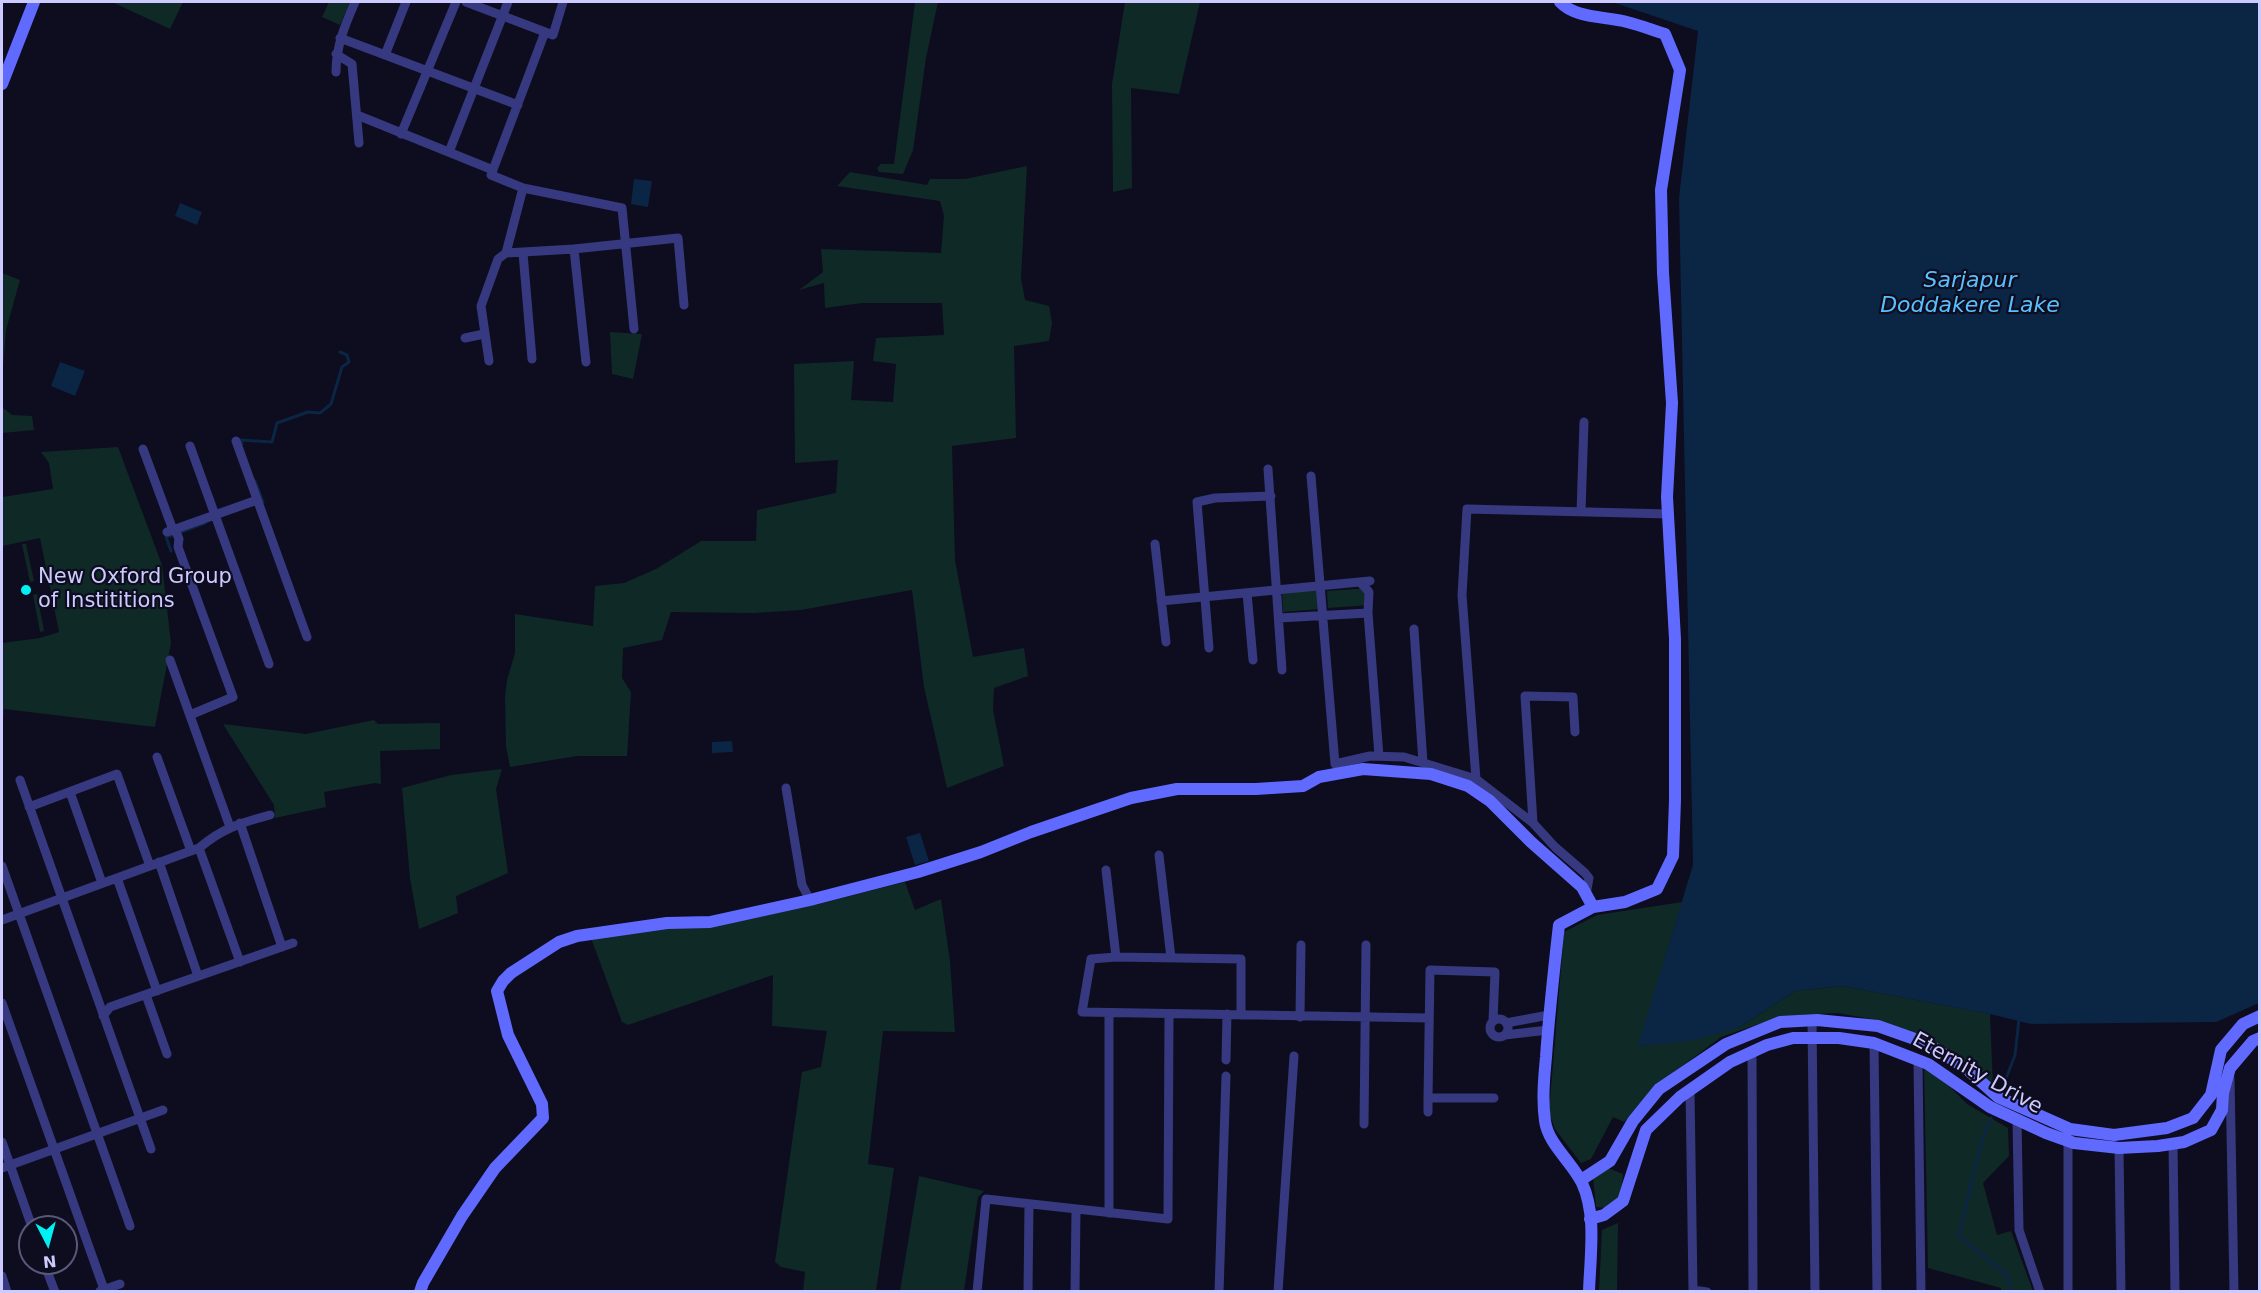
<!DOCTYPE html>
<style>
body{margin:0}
#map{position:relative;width:2261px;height:1293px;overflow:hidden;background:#0e0c1f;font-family:"DejaVu Sans",sans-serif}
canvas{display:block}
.frame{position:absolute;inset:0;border:3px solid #cccaff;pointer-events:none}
.north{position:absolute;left:18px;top:1215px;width:60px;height:60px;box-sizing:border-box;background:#0e0c1f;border:2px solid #5a5879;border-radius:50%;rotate:174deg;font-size:16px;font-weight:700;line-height:24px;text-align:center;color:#cccaff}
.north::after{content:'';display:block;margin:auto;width:21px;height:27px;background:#00f1f5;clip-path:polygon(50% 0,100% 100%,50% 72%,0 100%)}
</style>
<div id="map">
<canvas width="2261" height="1293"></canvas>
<div class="frame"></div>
<div class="north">N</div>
</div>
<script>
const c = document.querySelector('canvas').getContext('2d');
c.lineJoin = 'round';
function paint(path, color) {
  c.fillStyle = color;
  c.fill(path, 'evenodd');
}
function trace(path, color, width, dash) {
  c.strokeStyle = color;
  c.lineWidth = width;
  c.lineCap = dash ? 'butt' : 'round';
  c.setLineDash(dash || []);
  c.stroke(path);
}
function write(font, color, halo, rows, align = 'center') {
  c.font = font + ' "DejaVu Sans",sans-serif';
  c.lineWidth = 4.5;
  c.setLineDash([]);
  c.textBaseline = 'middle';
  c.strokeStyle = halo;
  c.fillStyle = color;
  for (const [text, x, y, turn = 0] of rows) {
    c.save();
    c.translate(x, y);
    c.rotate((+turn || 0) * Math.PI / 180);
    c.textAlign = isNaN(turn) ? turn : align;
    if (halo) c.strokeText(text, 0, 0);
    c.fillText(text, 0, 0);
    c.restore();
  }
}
paint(new Path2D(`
 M112 2H183L170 29Z
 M329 2H350L340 25 322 17Z
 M915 2H938L926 58 913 150 903 174 879 172 877 168 881 164H894Z
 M1125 2H1200L1179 94 1131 88 1132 188 1113 192 1112 84Z
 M1027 166 1021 278 1025 300 1049 306 1052 323 1049 341 1014 346 1016 438 952 446 955 560 973 657 1024 648 1028 676 994 688 993 710 1004 766 947 788 924 687 912 590 801 610 754 613 671 612 662 640 623 648 622 678 631 692 627 756H577L510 767 506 746 505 697 507 680 515 653V614L593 626 595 586 624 583 656 569 701 541H756L757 510 836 493 838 460 795 463 794 364 854 361 851 400 893 402 896 364 873 361 876 338 944 335 942 303H862L825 308 824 283 799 290 823 272 821 249 941 253 944 216 940 201 837 186 850 172 927 185 930 179H965Z
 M2 273 20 280 6 330 2 381Z
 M610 332 642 334 633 379 612 374Z
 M2 407 12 415 32 416 34 430 2 433Z
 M118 447 162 565 171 643 155 727 4 709 2 735V643L40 638 59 632 40 538 2 546V497L53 489 49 463 41 452Z
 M22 544H26L34 581 30 582Z
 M1369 588 1370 605 1328 608 1327 591Z
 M1318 590 1319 609 1283 612 1282 593Z
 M37 594 44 631 40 632 33 595Z
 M374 720 378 724 440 723V749L380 751 381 784 375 783 324 792 326 807 275 818 274 805 223 724 306 734Z
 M502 769 496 789 508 873 456 896 458 913 419 929 410 878 402 788 451 775Z
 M905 882 915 910 941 899 950 961 955 1032 883 1031 868 1164 894 1168 876 1291H803L805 1272 781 1267 775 1262 802 1072 821 1067 827 1031 772 1026 773 975 628 1025 622 1022 591 938 819 904Z
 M1682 902 1639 1046 1740 1027 1795 991 1843 986 1990 1014 1993 1087 1877 1020 1837 1013 1799 1015 1759 1024 1721 1037 1661 1082 1624 1122 1613 1117 1591 1159 1581 1163 1555 1129 1549 1112 1564 932 1597 915Z
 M1924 1068 1948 1085 1967 1104 2008 1128 2009 1156 1983 1183 1997 1235 2011 1231 2033 1291H2001V1288L1928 1268Z
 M1608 1168 1623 1174 1621 1197 1606 1208 1596 1207 1593 1176Z
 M919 1176 984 1191 978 1197 964 1291H900Z
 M1618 1223 1617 1291H1599L1602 1230Z`), '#0f2926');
paint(new Path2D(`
 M1612 2H2259V1003L2216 1022 2031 1024 1994 1015 1843 986 1795 991 1740 1027 1690 1041 1638 1046 1693 865 1679 198 1698 31Z
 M634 179 652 181 648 207 631 204Z
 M180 203 202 212 197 225 175 216Z
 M60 362 85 371 75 396 51 386Z
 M732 741 733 752 712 753V742Z
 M920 833 929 861 915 865 906 837Z`), '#0b2544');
trace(new Path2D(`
 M242 444 240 440 272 442 277 423 308 412 320 413 331 404 342 367 349 362 347 355 340 352
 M255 481 263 502
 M181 532 205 523
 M171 551 166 537 175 534
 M2002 1089 2015 1055 2019 1019
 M1991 1118 1981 1143 1959 1236 2007 1275 2012 1292`), '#0b2544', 3);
trace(new Path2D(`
 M466 2 553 35 563 2
 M545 32 491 175 523 188 622 208 634 329
 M340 38 518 105
 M336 54 352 64 359 143
 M385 55 406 2
 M336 72C336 46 345 25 355 2
 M357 115 493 170
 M401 134 456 2
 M449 152 508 2
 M574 249 586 362
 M506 253 574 249 678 238 684 305
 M523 253 532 359
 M465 338 484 334
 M489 361 481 306 498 259 506 253 523 188
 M236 441 307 637
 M190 446 269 664
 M143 449 173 530
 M1268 469 1282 670
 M1311 476 1335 764 1370 756 1404 757 1476 779
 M1581 512 1584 422
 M175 529 179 539 178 547 233 697 190 715
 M167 532 257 500
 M1155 544 1166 642
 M1360 582 1369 592 1368 613 1379 756
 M1247 593 1253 660
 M1161 601 1370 581
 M1279 618 1368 613
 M1414 629 1423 763
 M1209 648 1197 502 1215 498 1271 496
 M170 660 230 827
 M157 757 191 851
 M20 780 151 1149
 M786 788 802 885 810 900
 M70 792 102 883
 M29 807 117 774 150 866
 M240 823 282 947
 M1533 823 1525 696 1573 697 1575 732
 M199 848 240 962
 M1159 855 1171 958
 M159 862 198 976
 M2 866 130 1226
 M1106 870 1116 957
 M117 878 157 991
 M1586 895 1589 878 1585 873 1555 847 1533 823 1476 779 1462 595 1467 509 1669 514
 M2 920 199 848C223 828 240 823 270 815
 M146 995 167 1054
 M2 1003 105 1292
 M1109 1013V1213
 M1241 1015V959L1116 957 1091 959 1082 1012 1429 1018
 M103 1016 110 1007 293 943
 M1300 1017 1301 945
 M1490 1028a9 9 0 1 1 18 0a9 9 0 1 1-18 0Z
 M1812 1020 1815 1292
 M1493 1021 1495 972 1430 970 1428 1098H1494
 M1506 1023 1549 1015
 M1505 1035 1548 1030
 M1874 1043 1877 1292
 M1752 1052 1753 1292
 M1226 1060 1227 1014
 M1918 1061 1921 1292
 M2230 1078 2234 1292
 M1690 1090 1693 1290 1707 1292
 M1428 1098V1112
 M2017 1120 2019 1230 2040 1292
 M1364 1124 1366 945
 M2068 1141V1292
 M2 1142 32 1227
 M2173 1144 2175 1292
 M2119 1148 2121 1292
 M2 1168 163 1110
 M44 1263 55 1292
 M2 1276 7 1292
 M100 1291 120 1284
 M977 1292 986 1199 1168 1219 1169 1014
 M1028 1292 1029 1204
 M1075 1292 1076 1210
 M1219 1292 1226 1076
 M1278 1292 1294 1056`), '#36397f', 9);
trace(new Path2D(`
 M1560 2C1576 19 1605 16 1627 22 1640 25 1652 30 1665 34L1680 70 1661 190 1663 273 1672 403 1667 497 1675 639V800L1673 856 1657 889 1625 902 1593 907 1559 925C1554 969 1549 1013 1546 1057 1544 1078 1542 1100 1545 1121 1548 1144 1572 1162 1582 1183 1597 1215 1590 1257 1589 1292
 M2 84 34 2
 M1581 1180 1610 1161 1633 1121 1659 1089 1726 1044 1780 1022 1817 1020 1878 1026 1926 1043 1967 1069 1998 1097 2070 1129 2114 1135 2167 1128 2193 1118 2211 1095 2221 1050 2243 1024 2260 1016
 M1590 1219 1604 1215 1623 1201 1646 1130 1680 1097 1730 1062 1767 1045 1793 1038H1839L1874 1043 1928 1064 1990 1107 2046 1133 2074 1143 2119 1148 2158 1146 2184 1142 2211 1130 2222 1110 2223 1093 2230 1068 2253 1041 2260 1038
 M420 1292 423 1283 462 1216 495 1168 543 1118 542 1104 508 1035 497 991 503 981 511 973 559 942 577 936 667 923 710 922 810 900 918 872 981 852 1031 832 1131 798 1177 789H1256L1303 786 1319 777 1363 769 1431 774 1468 786 1490 801 1531 842 1582 887 1593 907`), '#616aff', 12);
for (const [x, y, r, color] of [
 [26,590,6,"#00f1f5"]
]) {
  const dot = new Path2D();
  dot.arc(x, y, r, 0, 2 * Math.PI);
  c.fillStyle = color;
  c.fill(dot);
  trace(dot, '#0e0c1f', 2);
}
write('21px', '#cccaff', '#0e0c1f', [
 ["New Oxford Group",38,578],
 ["of Instititions",38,602]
], 'left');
write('21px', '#cccaff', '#0e0c1f', [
 ["Eternity Drive",1977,1074,29]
]);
write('italic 22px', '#58c0ff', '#0e0c1f', [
 ["Sarjapur",1970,281],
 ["Doddakere Lake",1970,306]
]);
</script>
